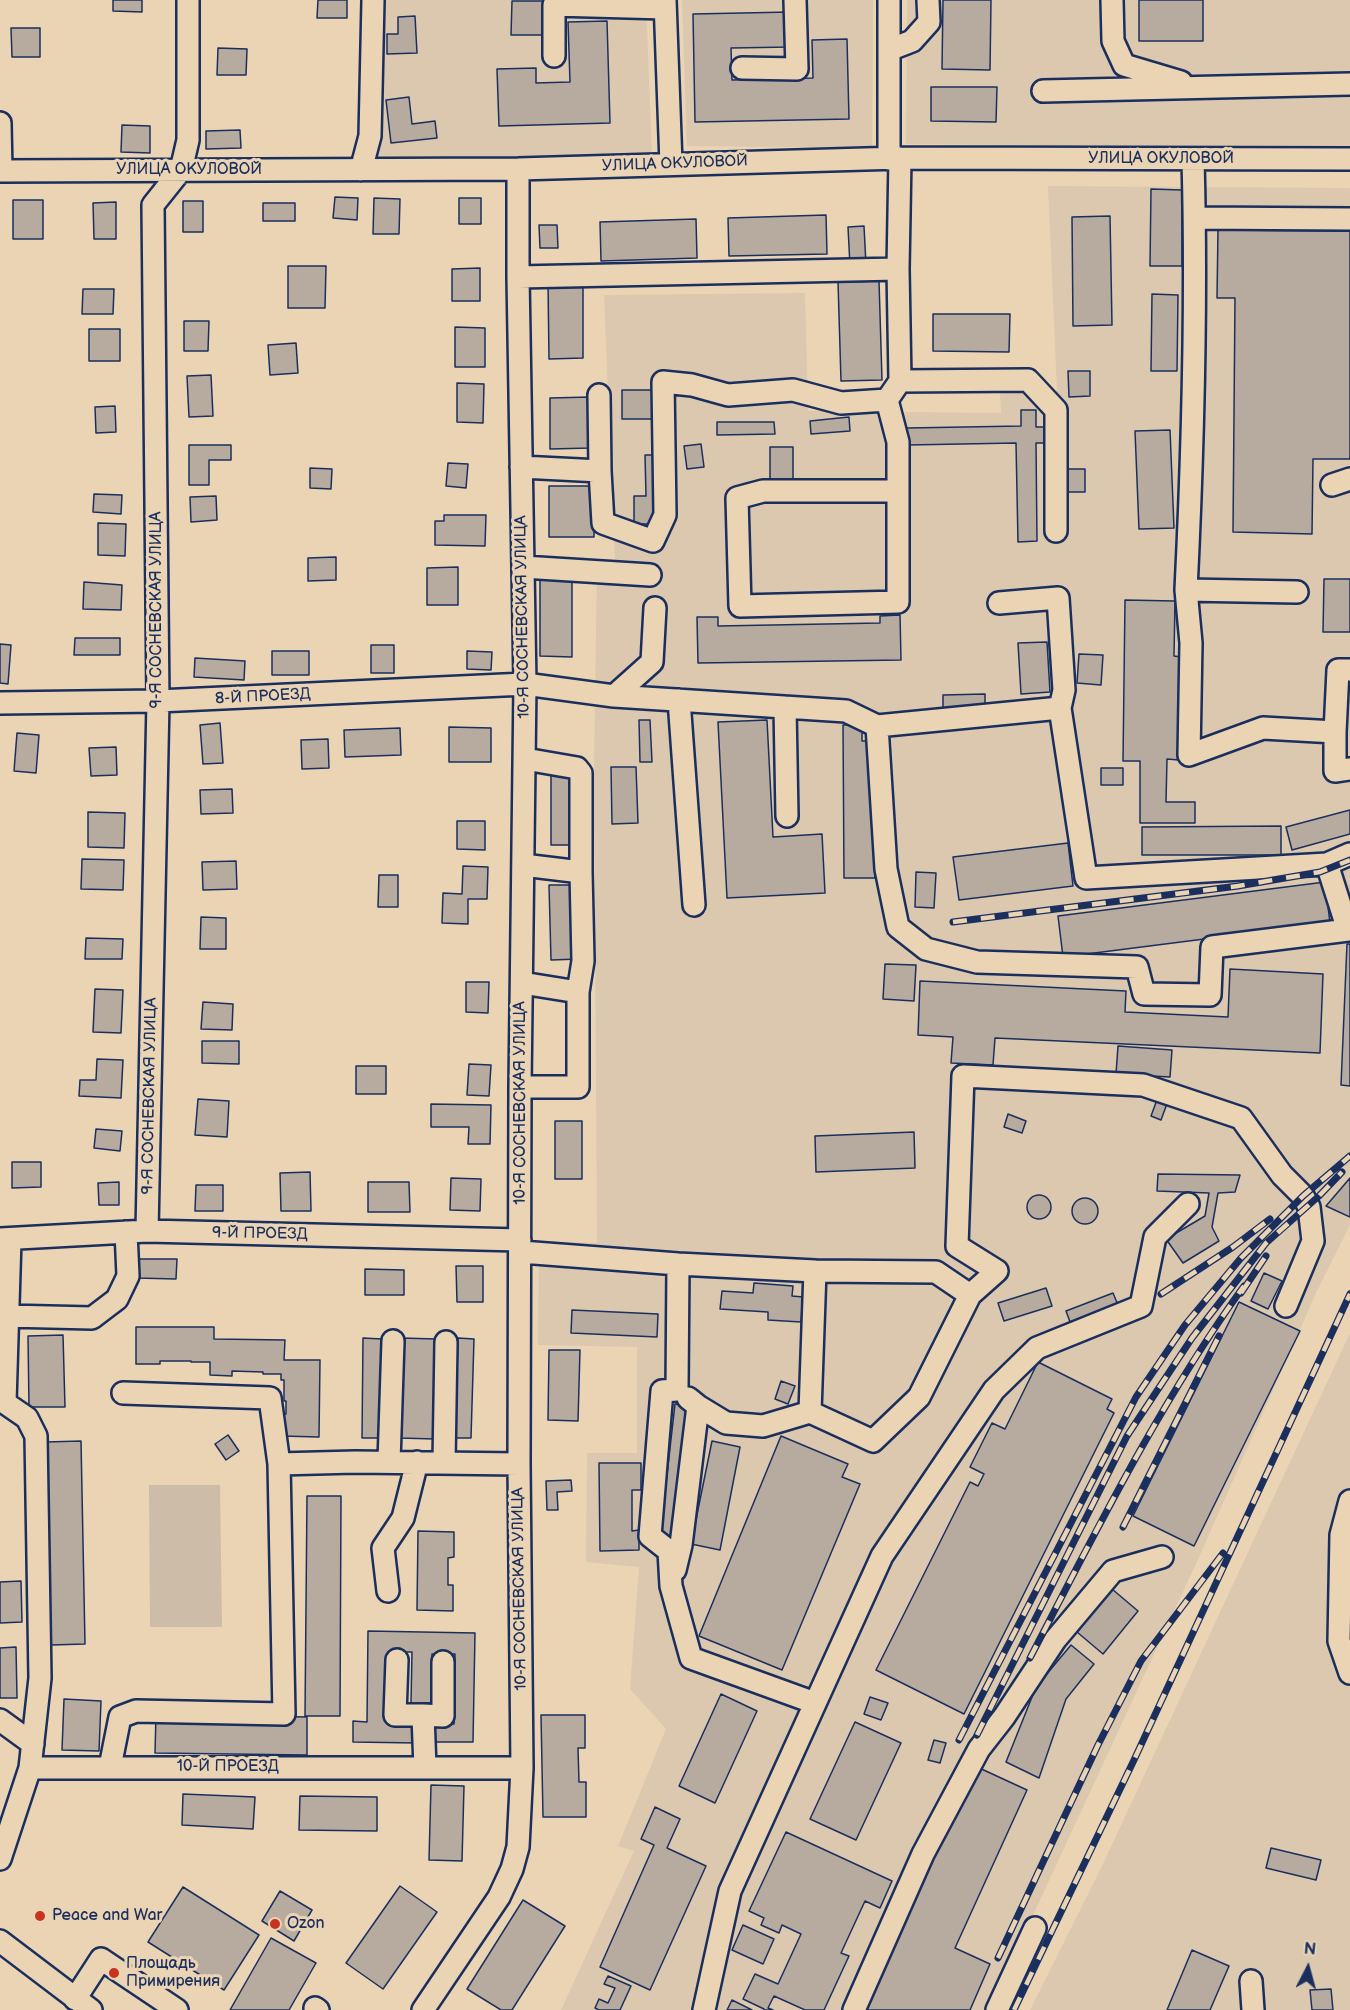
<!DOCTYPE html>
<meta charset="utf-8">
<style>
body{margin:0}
#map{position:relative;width:1350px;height:2010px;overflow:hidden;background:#ebd4b4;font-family:"Balsamiq Sans",sans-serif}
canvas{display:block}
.north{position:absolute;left:1278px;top:1938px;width:60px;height:60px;-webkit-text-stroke:4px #ebd4b4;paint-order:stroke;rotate:6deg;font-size:16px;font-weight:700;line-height:24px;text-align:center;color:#1b2f5e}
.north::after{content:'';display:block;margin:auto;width:21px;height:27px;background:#1b2f5e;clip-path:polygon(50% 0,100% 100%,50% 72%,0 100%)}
</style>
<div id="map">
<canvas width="1350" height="2010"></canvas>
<div class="north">N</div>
</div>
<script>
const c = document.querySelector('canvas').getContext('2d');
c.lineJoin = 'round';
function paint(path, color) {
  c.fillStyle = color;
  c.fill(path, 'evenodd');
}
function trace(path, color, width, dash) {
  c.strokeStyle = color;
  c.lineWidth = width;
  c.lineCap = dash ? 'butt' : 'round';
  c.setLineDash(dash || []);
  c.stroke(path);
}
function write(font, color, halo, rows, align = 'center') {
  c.font = font + ' "Balsamiq Sans",sans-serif';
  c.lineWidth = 6;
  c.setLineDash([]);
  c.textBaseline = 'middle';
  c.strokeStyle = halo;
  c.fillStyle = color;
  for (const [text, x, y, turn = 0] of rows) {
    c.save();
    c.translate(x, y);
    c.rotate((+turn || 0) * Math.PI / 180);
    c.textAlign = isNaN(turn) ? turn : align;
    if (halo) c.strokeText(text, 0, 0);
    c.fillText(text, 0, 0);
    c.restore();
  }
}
paint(new Path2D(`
 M377 0H646L652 156 375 158Z
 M682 0H873L872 148 687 146Z
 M907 0H1350V147L906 144Z
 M1048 186 1350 188V1225L1316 1293 1200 1555 989 2010H561L634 1851 618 1846 666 1729 630 1689 639 1567 586 1562 587 1453H637V1347L538 1345 539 1241 597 1243 594 767 597 564 615 562 604 295 805 293 808 411 1001 413 1000 393 1057 391Z
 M1350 1333V2010H1030L1102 1866Z`), '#dbc8ae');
paint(new Path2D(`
 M149 1485H220L222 1627H150Z`), '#cdbca8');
const building = new Path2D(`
 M113 0H142V12L113 11Z
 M318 0H347V18H317Z
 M943 0H991L990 70 942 69Z
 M1139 0H1203V41H1139Z
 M512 1H544V35H511Z
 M791 12V47L731 48 732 80 813 78 812 40 847 39 849 119 695 122 693 14Z
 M415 16 417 53 387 54V34H398V17Z
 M607 21 610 123 499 126 497 69 536 68V83L570 82 568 22Z
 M11 28H40V57H12Z
 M218 48 247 49 246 75H217Z
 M931 87H997L996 122 931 121Z
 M409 97 412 124 435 121 437 138 391 143 386 100Z
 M122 125 150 126V153L121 152Z
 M240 130 241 148 206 149V131Z
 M1151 189 1182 190V266H1150Z
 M335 197 358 198 357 220 333 218Z
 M374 198 400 199 399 234H373Z
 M459 198H481V224H459Z
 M13 200H43V239H13Z
 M183 201H203V232H183Z
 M116 202V239H94L93 203Z
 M263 203H295V221H263Z
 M826 215 827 254 729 256 728 218Z
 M1110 216 1112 325 1073 326 1072 217Z
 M696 219 697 258 601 261 600 222Z
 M539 225H557L558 248H540Z
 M864 226 866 265 850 266 848 227Z
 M1218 230 1350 231V459H1313L1312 534 1233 532 1235 298H1217Z
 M288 266H326L325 308H288Z
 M480 268V301H452V269Z
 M879 281 882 380 841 381 838 282Z
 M548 283H583V358L549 359Z
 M83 289H114L113 314H82Z
 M1152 294 1178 295 1177 371H1151Z
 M933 314H1010L1009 352 933 351Z
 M184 321H209L208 351H184Z
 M455 327 485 328V367H455Z
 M89 329H120V361H89Z
 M296 343 298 373 270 375 268 345Z
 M1068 371H1090V396L1069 397Z
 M211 375 213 416 189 417 187 376Z
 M457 383 484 384 483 423 457 422Z
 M622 390H656L657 419H622Z
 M590 397 591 448 550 449V398Z
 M115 406 116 432 96 433 95 407Z
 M1021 410H1036V427H1045V443H1036L1037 541 1018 542 1016 443 907 445V428L1021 426Z
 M849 417 850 431 811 434 810 421Z
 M717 422H774L775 434 717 435Z
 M1170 430 1174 528 1139 529 1135 431Z
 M701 444 704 467 687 469 684 446Z
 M189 445H231V460H209V485H189Z
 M770 447H793V481H770Z
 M645 455H657L658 524H634V496H646Z
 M448 463 468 464 466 488 446 486Z
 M310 468 332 469 331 489 310 488Z
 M1067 469H1085V492H1067Z
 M549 486H594V537H549Z
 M94 494 122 495 121 514 93 512Z
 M216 496 217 520 191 522 190 497Z
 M444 515H486L485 546 435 545V521H444Z
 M98 523 126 524 125 556 98 555Z
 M336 557V580L308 581V558Z
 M458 567V605H427V568Z
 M1324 579H1350V632H1323Z
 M540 580H572V657L540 656Z
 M84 582 122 585 121 610 83 609Z
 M1125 600 1175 601 1174 656 1181 657 1179 760 1167 759 1166 802H1195V823H1140V761H1123Z
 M900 615 901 660 698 663 697 617H718V626L880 623V616Z
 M75 638H120V655H74Z
 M1047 642 1050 692 1021 694 1018 643Z
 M0 644 11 645 8 684 0 683Z
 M371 645H394V673H371Z
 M272 651H309V675H272Z
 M467 651 492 652 491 670 467 669Z
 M1079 654 1103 655 1101 685 1077 683Z
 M195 658 245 661 244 680 194 677Z
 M985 694V710L943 711V695Z
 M639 720H650L652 762H640Z
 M767 720 773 837 822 834 825 893 727 898 718 722Z
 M220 723 223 763 203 764 200 725Z
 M843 725H862V741H874L875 878H844Z
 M449 727 491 728V762H449Z
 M400 728 401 755 345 757 344 730Z
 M17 733 39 735 36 773 14 771Z
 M328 739 329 768 302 769 301 740Z
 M116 747 117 775 91 776 89 748Z
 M611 767H636L638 823 612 824Z
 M1101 768H1123V785H1101Z
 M577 772 578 845H551V773Z
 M232 789 233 813 201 814 200 790Z
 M1350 810V834L1292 850 1286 827Z
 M88 812 125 813 124 848 88 847Z
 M457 821H485V850L457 849Z
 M1281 826V855H1142V827Z
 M1068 843 1073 886 959 900 953 857Z
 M82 859 124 860 123 890 81 889Z
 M236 861 237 889 203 890 202 862Z
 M463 866 488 867 487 899H468V924L442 923 443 893 462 894Z
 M916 872 936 873 934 908 915 907Z
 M379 875H398V907H378Z
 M1325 882 1330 923 1063 957 1058 916Z
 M549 885H578L579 959 551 960Z
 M201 917 226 918V949H200Z
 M86 938 123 939 122 959H85Z
 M1347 944H1350V1086L1341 1085Z
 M885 964 916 965 914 1001 883 999Z
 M1230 969 1323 974 1320 1053 995 1038 993 1065 951 1063 953 1037 918 1035 920 981 1126 991 1125 1012 1228 1017Z
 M466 982H489L488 1013 466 1012Z
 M95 989 123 990 121 1033 93 1032Z
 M203 1002 233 1004 232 1030 201 1029Z
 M202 1041H239V1064L202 1063Z
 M1118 1046 1172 1050 1170 1077 1116 1074Z
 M97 1059 123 1060 121 1098 79 1096 80 1080H96Z
 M469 1064 491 1065 489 1096 467 1095Z
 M356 1066H386V1094H356Z
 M1158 1097 1168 1101 1161 1120 1151 1116Z
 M198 1099 229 1101 227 1137 195 1135Z
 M431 1104 491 1105 490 1144H468L469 1127H431Z
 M1008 1114 1026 1121 1022 1133 1004 1127Z
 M555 1121H582V1179H555Z
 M96 1129 122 1131 120 1151 94 1148Z
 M914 1132 915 1168 816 1172 815 1136Z
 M12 1162H41V1187L12 1188Z
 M310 1172 311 1211H281L280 1173Z
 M1158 1174 1240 1175 1235 1192 1218 1193 1212 1227 1219 1241 1183 1263 1166 1239 1205 1216 1209 1193 1157 1191Z
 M451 1178 481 1179 480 1211 450 1210Z
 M1350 1178V1217L1326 1206Z
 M119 1182V1205H99L98 1183Z
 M368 1182H409L410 1212H368Z
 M196 1185H223V1211H195Z
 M1027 1207a12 12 0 1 1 24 0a12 12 0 1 1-24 0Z
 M1072 1211a13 13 0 1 1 26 0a13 13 0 1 1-26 0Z
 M136 1259H177L176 1279 136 1278Z
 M456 1266H483V1302H457Z
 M365 1269 404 1270V1295H365Z
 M1264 1273 1282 1281 1268 1309 1251 1301Z
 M754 1283 793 1286 792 1296 803 1297 801 1322 768 1320V1312L720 1309 722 1291 753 1293Z
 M1046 1288 1052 1306 1004 1321 998 1303Z
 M1113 1293 1121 1312 1073 1330 1066 1311Z
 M1239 1302 1300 1331 1194 1546 1133 1516Z
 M572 1310 658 1314 657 1337 571 1333Z
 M136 1327H214V1339L285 1340 284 1360H320L319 1437 281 1436V1414H286V1401H284V1380H281V1374H263V1372L232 1371V1376L210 1375V1362H191V1361H160V1364H136Z
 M63 1335 65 1407H29L28 1336Z
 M363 1338 382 1339 381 1438H362Z
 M401 1338 437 1339 435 1439 399 1438Z
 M458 1338 474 1339 471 1438H455Z
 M549 1350H580L578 1421 548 1420Z
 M1038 1362 1112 1399 1107 1409 1114 1413 964 1714 876 1670 970 1482 978 1486 984 1474 970 1467 992 1423 1005 1429Z
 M781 1381 795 1386 788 1404 775 1399Z
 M675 1404 691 1405 677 1539 660 1537Z
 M228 1435 239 1451 226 1460 215 1444Z
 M781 1436 848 1464 842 1477 860 1484 782 1670 699 1636Z
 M81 1441 85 1644 51 1645 46 1442Z
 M712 1441 740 1447 720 1550 691 1544Z
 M599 1463H641V1490H632V1531L639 1530V1550L600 1551Z
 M571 1480 572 1491 557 1492 558 1510H547L546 1481Z
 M307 1496H341L340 1716H305Z
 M418 1531 454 1532V1557L448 1558V1585H453V1611L417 1610Z
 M21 1581 22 1622 0 1623V1582Z
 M1112 1589 1138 1611 1103 1654 1077 1632Z
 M368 1631 475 1633 473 1742H433L434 1723 454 1724 455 1654H432L431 1703H411L412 1652H388L387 1724H417L416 1743 353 1742V1721L367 1722Z
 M1071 1645 1094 1664 1066 1699 1039 1778 1006 1762 1036 1687Z
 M16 1647 17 1698H0V1648Z
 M721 1694 757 1711 715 1803 679 1786Z
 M870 1697 888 1703 881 1720 864 1714Z
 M64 1699 101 1701 99 1751 62 1750Z
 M156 1714 307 1717V1755L155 1753Z
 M541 1715H585V1748H578L579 1782H586V1817H543Z
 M855 1722 901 1743 856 1840 810 1819Z
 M934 1740 946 1743 940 1763 928 1760Z
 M975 1766 1027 1790 955 1948 990 1964 970 2010H865Z
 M431 1785 464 1786 462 1861 429 1860Z
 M183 1794 255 1797 253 1829 182 1825Z
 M300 1796 377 1797V1831L299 1830Z
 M655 1807 680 1819 667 1848 706 1866 650 1990 600 1967 654 1845 641 1839Z
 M786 1832 892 1881 880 1908 865 1901 841 1953 849 1956 824 2010H805L774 1996 768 2008 773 2010H764V2009L743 1999 755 1974 778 1984 801 1934 782 1925 779 1933 761 1925 764 1918 749 1911Z
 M1271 1848 1321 1860 1316 1880 1266 1868Z
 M400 1886 437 1912 383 1989 346 1963Z
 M183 1887 259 1935 224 1990 148 1942Z
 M280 1891 312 1910 294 1941 262 1921Z
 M523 1900 565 1926 512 2010H501L467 1989Z
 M743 1925 774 1939 763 1964 732 1950Z
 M271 1938 316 1963 289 2010H230Z
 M1192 1950 1229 1966 1210 2010H1167Z
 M608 1976 631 1986 620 2010H599L595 2008 599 1999 608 2003 615 1988 604 1984Z
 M1331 1989 1333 2010H1312L1310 1990Z
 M732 2000 752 2010H727Z`);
paint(building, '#b7ab9f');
trace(building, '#1b2f5e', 1.5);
const minor = new Path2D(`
 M665 0 671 164
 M1112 0 1113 41 1124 65 1181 82
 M889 50 912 41 929 22 928 0
 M554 56V5L665 8
 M742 68 797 69 795 0
 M1043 91 1350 84
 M0 123 1 171
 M889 159V0
 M1193 159C1197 303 1193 447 1186 590L1297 592
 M361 170 370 136 373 0
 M0 171 518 169 900 158 1350 159
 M1195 218 1350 219
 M898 269 900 158
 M518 277 898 269 900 381
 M599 395 600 471
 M887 400 898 442V602L740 606 737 498 763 491H898
 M521 467 600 471 603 523 653 541 665 515 663 382 692 385 728 395 793 390 841 403 887 400 900 381 1028 380 1056 410V531
 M1332 485 1350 479
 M523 567 650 575
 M1186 590 1191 643 1189 755 1263 728 1335 732V771L1350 769
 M999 603 1058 598 1064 690 1060 708
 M614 696 652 662 655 608
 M679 700 694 905
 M0 703 158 701 525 684 614 696 846 711 877 726 1060 708 1086 878 1327 864 1348 930 1350 929
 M785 707 787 816
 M877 726 886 869 898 927 926 949 977 962 1137 967 1144 994 1210 995 1212 947 1348 930
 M1335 732 1338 670H1350
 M525 759 577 768 581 773V872
 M1327 864 1350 854
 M523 865 581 872 583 961 578 992
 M520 1087H578V992L522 983
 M147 1231 158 701 153 205 181 170 188 140V0
 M0 1239 147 1231 520 1240
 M10 1239 5 1403 27 1418 36 1436 40 1678 30 1768
 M521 1252 678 1264 677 1390 662 1391 650 1536 669 1551 671 1586 691 1658 815 1703
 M678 1264 815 1271 810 1412 763 1426 726 1423 698 1406
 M970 1295 997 1271 957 1246 963 1076 1143 1085 1241 1118 1282 1175 1303 1196 1309 1207 1313 1241 1286 1306
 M7 1316 92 1318 117 1299 128 1276 126 1232
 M123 1393 270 1398 279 1464 355 1462 519 1464
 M810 1412 873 1441 919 1397 970 1295 936 1272 815 1271
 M389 1462 393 1341
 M444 1463 446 1342
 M1350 1501 1341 1535 1339 1641 1350 1673
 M675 1570 681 1545 698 1406 688 1398
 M388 1591 383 1548 403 1518 417 1462
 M397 1660 395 1715H423L425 1768
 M423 1715 443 1716V1662
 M0 1720 33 1744
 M110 1767 120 1717 136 1711 284 1714 279 1464
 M0 1859 30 1768H522
 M0 1941 91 2010
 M1251 1981 1253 2010
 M75 1999 101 1959 177 2010
 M315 2008 318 2010
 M423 2010 499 1897 512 1869 518 1847 522 1768 519 1464 520 1087 525 684 518 277V169
 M704 2010 730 1891 882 1556 994 1390 1037 1348 1141 1306 1155 1237 1188 1204
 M854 2010 923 1854 979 1749 1004 1717 1055 1640 1113 1571 1162 1557
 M997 2010 1035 1928`);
trace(minor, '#1b2f5e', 26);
trace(minor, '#ebd4b4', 21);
const rail = new Path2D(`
 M953 922 1238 886 1320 872 1350 860
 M1241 1293 1266 1256
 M1161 1294 1233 1247 1270 1219
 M1123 1527 1219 1336
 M1030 1658C1096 1531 1160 1402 1244 1286
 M977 1735 1127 1436 1192 1338 1266 1243 1319 1196 1342 1172
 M959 1740 1136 1397 1185 1325 1241 1258 1303 1196 1350 1156
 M998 1958 1098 1745 1141 1661 1223 1553
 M1014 2010 1134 1760 1350 1294`);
trace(rail, '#1b2f5e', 7);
trace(rail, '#ebd4b4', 4.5, [14]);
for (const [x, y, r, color] of [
 [40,1916,6,"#c8321e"],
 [275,1924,6,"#c8321e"],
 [114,1973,6,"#c8321e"]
]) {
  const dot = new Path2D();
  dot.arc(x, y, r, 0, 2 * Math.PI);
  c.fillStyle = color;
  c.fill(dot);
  trace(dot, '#ebd4b4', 2);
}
write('16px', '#1b2f5e', '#ebd4b4', [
 ["УЛИЦА ОКУЛОВОЙ",1161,159],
 ["УЛИЦА ОКУЛОВОЙ",675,164,-2],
 ["УЛИЦА ОКУЛОВОЙ",189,170],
 ["9-Я СОСНЕВСКАЯ УЛИЦА",157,610,-90],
 ["10-Я СОСНЕВСКАЯ УЛИЦА",523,617,-91],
 ["8-Й ПРОЕЗД",263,697,-3],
 ["9-Я СОСНЕВСКАЯ УЛИЦА",150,1096,-89],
 ["10-Я СОСНЕВСКАЯ УЛИЦА",521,1103,-90],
 ["9-Й ПРОЕЗД",260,1234,1],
 ["10-Я СОСНЕВСКАЯ УЛИЦА",520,1589,-91],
 ["10-Й ПРОЕЗД",228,1767]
]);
write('16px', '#1b2f5e', '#ebd4b4', [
 ["Peace and War",52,1916],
 ["Ozon",287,1924],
 ["Площадь",126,1964],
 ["Примирения",126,1982]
], 'left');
</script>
